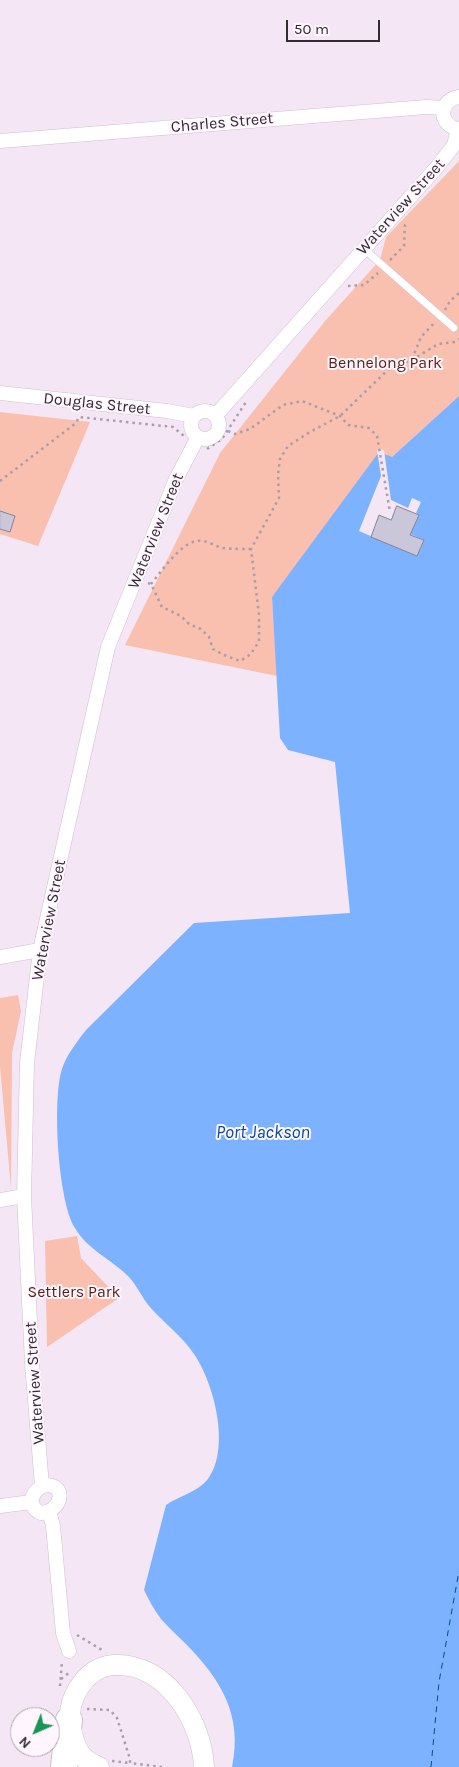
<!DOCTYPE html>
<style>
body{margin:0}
#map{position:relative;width:459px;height:1767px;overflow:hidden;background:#f5e6f5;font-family:Karla,sans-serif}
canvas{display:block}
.north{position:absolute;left:10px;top:1707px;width:50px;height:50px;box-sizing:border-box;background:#fff5ff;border:1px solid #ada5ad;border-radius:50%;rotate:224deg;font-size:14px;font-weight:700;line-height:20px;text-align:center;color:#312c31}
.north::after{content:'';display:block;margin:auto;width:18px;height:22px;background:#179654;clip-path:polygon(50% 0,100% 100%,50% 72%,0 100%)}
.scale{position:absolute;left:286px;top:20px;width:94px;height:22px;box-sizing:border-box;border:2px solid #312c31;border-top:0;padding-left:6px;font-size:15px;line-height:18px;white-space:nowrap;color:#312c31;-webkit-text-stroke:4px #fff5ff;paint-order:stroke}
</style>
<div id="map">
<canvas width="459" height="1767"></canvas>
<div class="north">N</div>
<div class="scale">50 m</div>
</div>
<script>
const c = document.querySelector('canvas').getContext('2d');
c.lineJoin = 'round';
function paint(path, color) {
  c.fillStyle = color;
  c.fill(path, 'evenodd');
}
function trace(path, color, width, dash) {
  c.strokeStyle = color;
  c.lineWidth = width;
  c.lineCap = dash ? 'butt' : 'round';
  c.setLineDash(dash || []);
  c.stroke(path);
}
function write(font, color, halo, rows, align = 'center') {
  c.font = font + ' Karla,sans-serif';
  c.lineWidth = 4;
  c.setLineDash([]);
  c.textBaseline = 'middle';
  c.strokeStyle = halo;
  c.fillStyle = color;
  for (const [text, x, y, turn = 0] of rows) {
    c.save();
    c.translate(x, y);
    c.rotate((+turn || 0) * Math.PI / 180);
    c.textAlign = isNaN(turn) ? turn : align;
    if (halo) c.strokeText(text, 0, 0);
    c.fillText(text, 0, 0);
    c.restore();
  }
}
paint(new Path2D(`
 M459 161V396L392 457 272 597 277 676 125 645 220 453 325 321 380 260 386 237Z
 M0 412 90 422 38 546 0 534Z
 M18 995 21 1011 12 1053 11 1188 0 1066V998Z
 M77 1236 81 1258 119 1298 47 1347 45 1241Z`), '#f9bfaf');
paint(new Path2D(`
 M459 396V1767H232C243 1715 221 1680 186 1644 178 1636 169 1628 161 1619 154 1610 149 1600 144 1590L166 1505C179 1496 198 1492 208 1479 231 1448 214 1383 194 1354 182 1336 164 1323 150 1307 142 1298 137 1285 128 1276 111 1259 88 1250 75 1228 58 1201 52 1100 62 1069 67 1054 77 1042 86 1030L194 923 350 913 335 762 288 750 280 738 272 597 379 452 392 457Z`), '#7cb2ff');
paint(new Path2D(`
 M379 449 384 450 391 500 408 508 412 498 421 502 416 513 419 515 410 534 424 540 417 556 359 531 381 476 377 450Z`), '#f5e6f5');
trace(new Path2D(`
 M431 1767 439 1682 459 1571`), '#014ba3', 1, [6, 5]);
const building = new Path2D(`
 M397 506 419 515 410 535 424 540 417 556 371 537 379 515 391 520Z
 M0 511 15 516 10 532 0 529Z`);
paint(building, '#cac7da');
trace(building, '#868496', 1);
const lane = new Path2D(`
 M364 249 454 328`);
const street = new Path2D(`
 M459 97C438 100 438 126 459 129
 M0 141 426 107 444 108
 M0 393 167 411 194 416
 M191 425a14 14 0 1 1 28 0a14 14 0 1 1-28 0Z
 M216 415 437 167 454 145 458 129
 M0 957 40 950
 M0 1200 24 1196
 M46 1485C68 1485 61 1512 41 1513 25 1506 32 1489 46 1485Z
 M42 1486 32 1363 24 1196 27 1063 40 950 108 647 176 479 198 437
 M0 1506 31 1502
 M49 1511 53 1526 63 1633 69 1651`);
const secondary = new Path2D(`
 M99 1767C82 1760 76 1751 72 1733 68 1718 69 1704 78 1689 86 1676 98 1666 114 1665 166 1662 202 1721 204 1767`);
const highway = new Path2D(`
 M64 1767 69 1720`);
trace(lane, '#cebfcd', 8);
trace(street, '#cebfcd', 15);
trace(secondary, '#cebfcd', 21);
trace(highway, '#cebfcd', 28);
trace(new Path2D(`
 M390 260 404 246 405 225 407 222
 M348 286 364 285 378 273
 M445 310 450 301 459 293
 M412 359 421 337 435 322
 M228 431 235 434 250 429 283 405 302 401 340 416 348 425 369 428 377 436 390 512
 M207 449 222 439 246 402
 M0 481 76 423 79 417 173 427 184 436
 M148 583 151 584 162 607 181 616 189 624 201 629 209 637 213 649 224 655 240 661 251 654 259 641V615L251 549 279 498 278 474 280 459 288 446 310 432 340 416 391 367 412 360 438 344 455 342 459 339
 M151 584C161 572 180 544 196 541 206 539 214 546 223 548 232 549 241 549 250 549
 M77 1635 102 1650
 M61 1679 70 1672
 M60 1686 62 1662
 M87 1709 110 1710 117 1718 130 1759V1763L162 1767
 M112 1761 130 1763`), '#a99ea9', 2.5, [2.5, 4]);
trace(lane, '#fff', 7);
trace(street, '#fff', 14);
trace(secondary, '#fff', 20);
trace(highway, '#fff', 26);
write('16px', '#312c31', '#fff5ff', [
 ["Charles Street",222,123,-5],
 ["Waterview Street",401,207,-48],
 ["Douglas Street",97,404,6],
 ["Waterview Street",156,531,-68],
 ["Waterview Street",49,920,-79],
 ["Waterview Street",35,1383,-94]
]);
write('16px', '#5a1e0e', '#fff5ff', [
 ["Bennelong Park",385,363],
 ["Settlers Park",74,1292]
]);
write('italic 18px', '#014ba3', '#fff5ff', [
 ["Port Jackson",263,1133]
]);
</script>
